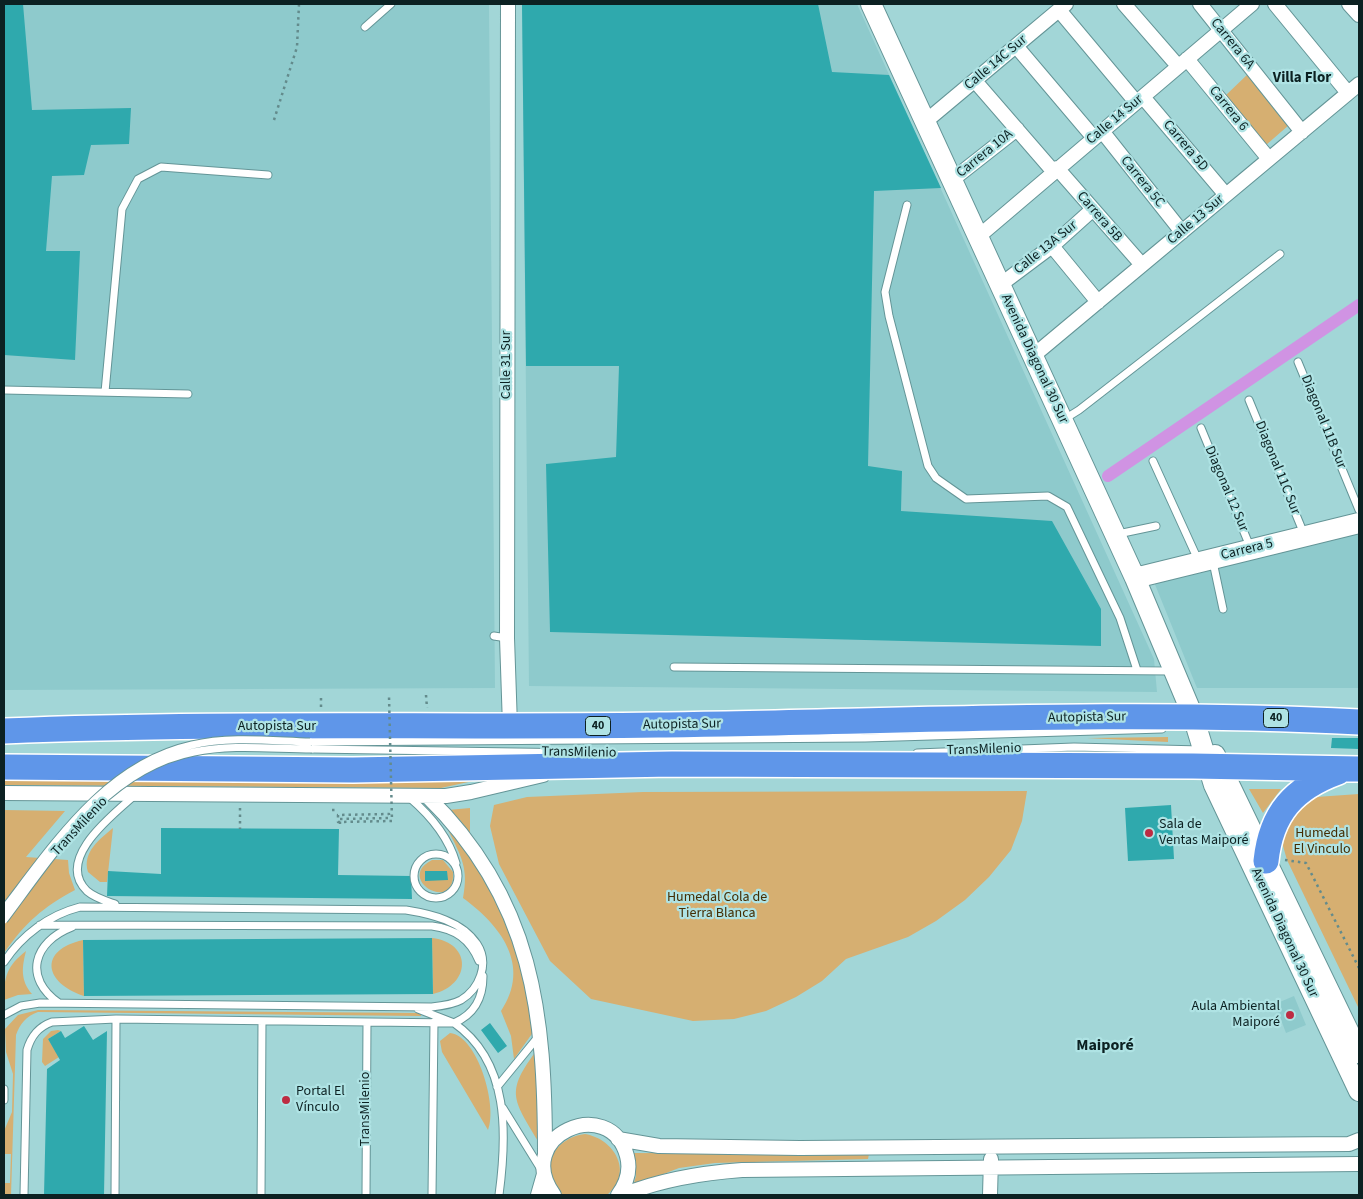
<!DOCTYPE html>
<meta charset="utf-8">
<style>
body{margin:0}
#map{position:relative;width:1363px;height:1199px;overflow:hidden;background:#a2d6d7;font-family:"Source Sans 3",sans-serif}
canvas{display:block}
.frame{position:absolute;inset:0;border:5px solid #0c2122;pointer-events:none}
</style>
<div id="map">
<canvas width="1363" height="1199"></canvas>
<div class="frame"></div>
</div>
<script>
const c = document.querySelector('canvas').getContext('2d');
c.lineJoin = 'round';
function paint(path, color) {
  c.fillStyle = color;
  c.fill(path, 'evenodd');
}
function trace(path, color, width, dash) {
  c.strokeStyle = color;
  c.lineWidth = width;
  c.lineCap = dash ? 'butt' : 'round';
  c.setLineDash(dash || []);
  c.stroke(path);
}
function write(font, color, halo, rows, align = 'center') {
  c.font = font + ' "Source Sans 3",sans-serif';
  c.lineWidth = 4.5;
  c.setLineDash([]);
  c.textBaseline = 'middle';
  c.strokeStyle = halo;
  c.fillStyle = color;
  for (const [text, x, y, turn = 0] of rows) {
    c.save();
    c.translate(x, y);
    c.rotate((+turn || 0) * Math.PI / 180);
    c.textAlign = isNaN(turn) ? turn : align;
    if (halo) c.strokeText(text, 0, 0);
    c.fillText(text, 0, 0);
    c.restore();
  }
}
paint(new Path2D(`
 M4 4H489L495 688 4 690Z
 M522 4H857L1154 659 1157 692 529 686Z
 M1359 532V688H1197L1154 582Z
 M1294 996 1306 1025 1286 1033 1275 1004Z`), '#8ecacc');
paint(new Path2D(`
 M1248 74 1289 125 1266 145 1226 95Z
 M1168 737V742L1087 738Z
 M4 778 482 779 441 788 4 785Z
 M1249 789H1281L1263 813Z
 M1027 791 1022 821 1011 850 989 877 965 900 936 921 908 937 846 959 822 981 796 997 766 1011 734 1019 693 1021 591 999 550 961 499 864 490 826 494 805 527 797 643 792Z
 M1359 794V1009L1287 860 1283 846 1284 831 1302 806 1316 797Z
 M470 808V835L460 820 448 810Z
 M4 810 65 811 26 857 68 860 69 873 75 890C42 908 26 922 4 953Z
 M113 828 107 882H100L88 872C82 852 100 839 113 828Z
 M448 830C458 842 470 853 478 866 510 914 523 975 534 1031L514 1059 511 1036 501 1011C532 965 500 925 463 898 469 868 461 856 448 830Z
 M432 860H443L453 872C456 915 394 879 432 860Z
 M432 938C473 943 471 985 433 994Z
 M83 940 84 996C44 983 38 950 83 940Z
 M26 951C22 967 20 980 32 994L18 995 4 1000C4 976 7 966 26 951Z
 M38 1010 421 1013V1016L38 1012C26 1016 20 1024 16 1035L11 1195H4V1131L12 1112 13 1074 6 1052 5 1029 18 1015ZM5 1154H11L10 1183H4Z
 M58 1030 61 1031 48 1039 59 1057 45 1066 42 1062 43 1039 51 1031Z
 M450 1033C478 1036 498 1107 488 1130L442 1052 440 1041Z
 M537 1050 539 1133 538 1141C513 1099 505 1092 537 1050Z
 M585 1134C615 1139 634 1173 607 1195H562C536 1171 553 1138 585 1134Z
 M632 1153 869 1154 868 1159 715 1163 679 1168 633 1186 636 1176Z`), '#d6af71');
trace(new Path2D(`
 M1108 476 1359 305`), '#d093e3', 12);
paint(new Path2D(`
 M4 4H23L32 110 131 108 129 144 91 145 84 175 52 176 46 251H80L75 360 4 355Z
 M522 4H818L832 72 889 75 941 188 874 191 868 466 902 471 901 511 1052 521 1101 609V646L550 632 546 464 616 457 619 366H526Z
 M1332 738H1359V749L1331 748Z
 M1171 805 1174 859 1128 861 1125 808Z
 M161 828 339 829 338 875 411 876 412 899 107 896 108 871 161 874Z
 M425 871H447L448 880 425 881Z
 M432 938 433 994 84 996 83 940Z
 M490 1023 507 1046 498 1053 481 1030Z
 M84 1026 93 1040 107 1031 104 1195H44L47 1069 60 1060 48 1039 61 1031 65 1038Z`), '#2fa9ad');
const lane = new Path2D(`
 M365 27 391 4
 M907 205 885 292 889 316 928 466 936 478 966 499 1048 496 1067 507 1120 618 1137 670
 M1298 362 1359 510
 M4 390 188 394
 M105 392 122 209 138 179 161 167 268 175
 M1249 400 1304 534
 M1063 420 1079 410 1280 254
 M1201 428 1251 549
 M1153 461 1199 562
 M1118 534 1156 526
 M1213 562 1223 609
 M494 636 507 638
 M674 667 1171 671
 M310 742 865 738 1162 729
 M312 749 584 753
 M917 753 1074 747 1202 750
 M410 798C431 816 448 836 456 863
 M414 876a22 22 0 1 1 44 0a22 22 0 1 1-44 0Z
 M115 904C106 901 95 898 87 891 54 859 114 814 135 795
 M40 925 432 926C455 929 470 939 479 961
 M4 962C22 935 49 915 80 907L406 910C431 914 462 921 477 944 490 964 479 989 461 1000 452 1005 441 1006 431 1007L40 1003 21 1006 4 1015
 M59 1003C23 978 33 942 72 927
 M418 1009 454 1023C475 1014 483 998 483 976
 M497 1087 538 1037
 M4 1089V1100
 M503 1108 542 1171
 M24 1195 27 1050C31 1036 38 1027 52 1022L116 1019 454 1023C510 1062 507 1135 499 1195
 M115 1195 116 1019
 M261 1195 262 1021
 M366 1195 367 1022
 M432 1195 434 1022`);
const street = new Path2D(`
 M508 4 507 638 510 726
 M1124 4 1178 66
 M1200 4 1302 132
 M1275 4 1348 93
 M1349 4 1359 15
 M1059 10 1136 102
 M1016 46 1094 138
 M1187 59 1269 159
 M975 81 1053 171
 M1143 97 1226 195
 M925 122 1066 4
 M1102 131 1182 232
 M1057 168 1142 265
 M952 180 1017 129
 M978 237 1252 4
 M1052 246 1098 302
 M1000 285 1052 246 1092 210
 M1033 356 1359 84
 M4 793 446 796 471 792 543 775
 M427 796C534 900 545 1015 545 1155
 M618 1139 659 1146 800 1148 1349 1144 1359 1140
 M538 1195 544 1174
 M554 1195C511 1136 610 1093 627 1156 631 1171 627 1183 618 1195
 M623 1195C662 1179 701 1173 742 1170L1359 1164
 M990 1195 991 1159`);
const secondary = new Path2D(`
 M871 4 1135 578 1193 716 1214 785 1359 1091
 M1135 578 1359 523
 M1215 755 1359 1053`);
const highway = new Path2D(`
 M4 731C222 722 440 728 658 725 891 722 1126 710 1359 722
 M4 767 353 770 672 764 1193 766 1359 769
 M1266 861C1271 813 1294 788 1338 772`);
trace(lane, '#649597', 9);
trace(street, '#649597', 16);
trace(secondary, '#649597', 22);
trace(highway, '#fff', 28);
trace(new Path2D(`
 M274 120 297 47 299 4
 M426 695 427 708
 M321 707V698
 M240 808V829
 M332 810H338
 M340 824V819
 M1285 860 1306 863 1359 968`), '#638b8c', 2.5, [2.5, 4]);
trace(lane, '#fff', 7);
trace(street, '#fff', 14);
trace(secondary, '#fff', 20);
trace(highway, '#5f96e9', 25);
const laneBridge = new Path2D(`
 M4 909C54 844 106 764 192 745 230 736 272 741 310 742
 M4 920C53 855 106 769 194 752 232 744 273 749 312 749`);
trace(laneBridge, '#649597', 9, []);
trace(new Path2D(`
 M340 819 389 818V814L338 815V822L392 821 389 696`), '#638b8c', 2.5, [2.5, 4]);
trace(laneBridge, '#fff', 7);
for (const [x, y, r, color] of [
 [1149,833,5,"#bd2c42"],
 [1290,1015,5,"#bd2c42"],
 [286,1100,5,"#bd2c42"]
]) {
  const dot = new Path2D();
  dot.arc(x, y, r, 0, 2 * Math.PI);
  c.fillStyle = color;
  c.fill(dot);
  trace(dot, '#afe3e4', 2);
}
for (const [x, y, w] of [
 [1276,718,25],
 [598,726,25]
]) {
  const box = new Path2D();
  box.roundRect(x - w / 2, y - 9.5, w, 19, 4);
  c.fillStyle = '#afe3e4';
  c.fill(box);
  trace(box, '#0c2122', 1);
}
write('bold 12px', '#0c2122', null, [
 ["40",1276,718],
 ["40",598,726]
]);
write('14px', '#0c2122', '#afe3e4', [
 ["Carrera 6A",1232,44,51],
 ["Calle 14C Sur",996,63,-40],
 ["Carrera 6",1228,109,51],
 ["Calle 14 Sur",1115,120,-40],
 ["Carrera 5D",1185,146,50],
 ["Carrera 10A",985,154,-39],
 ["Carrera 5C",1142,182,51],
 ["Carrera 5B",1099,217,49],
 ["Calle 13 Sur",1196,220,-40],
 ["Calle 13A Sur",1046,248,-39],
 ["Avenida Diagonal 30 Sur",1034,359,65],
 ["Calle 31 Sur",507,365,-90],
 ["Diagonal 11B Sur",1323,422,68],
 ["Diagonal 11C Sur",1277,468,68],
 ["Diagonal 12 Sur",1226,489,67],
 ["Carrera 5",1247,550,-14],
 ["Autopista Sur",1087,718,-1],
 ["Autopista Sur",682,725,-1],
 ["Autopista Sur",277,727],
 ["TransMilenio",984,750,-2],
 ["TransMilenio",579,753,1],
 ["TransMilenio",80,827,-47],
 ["Avenida Diagonal 30 Sur",1284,933,65],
 ["TransMilenio",366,1109,-90]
]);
write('14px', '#0c2122', '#afe3e4', [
 ["Sala de",1159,825],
 ["Ventas Maiporé",1159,841],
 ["Aula Ambiental",1280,1007,"right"],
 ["Maiporé",1280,1023,"right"],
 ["Portal El",296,1092],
 ["Vínculo",296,1108]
], 'left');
write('14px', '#442d03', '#afe3e4', [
 ["Humedal",1322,834],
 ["El Vinculo",1322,850],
 ["Humedal Cola de",717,898],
 ["Tierra Blanca",717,914]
]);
write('bold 15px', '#0c2122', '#afe3e4', [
 ["Villa Flor",1302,79]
]);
write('bold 16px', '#0c2122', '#afe3e4', [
 ["Maiporé",1105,1046]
]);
</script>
